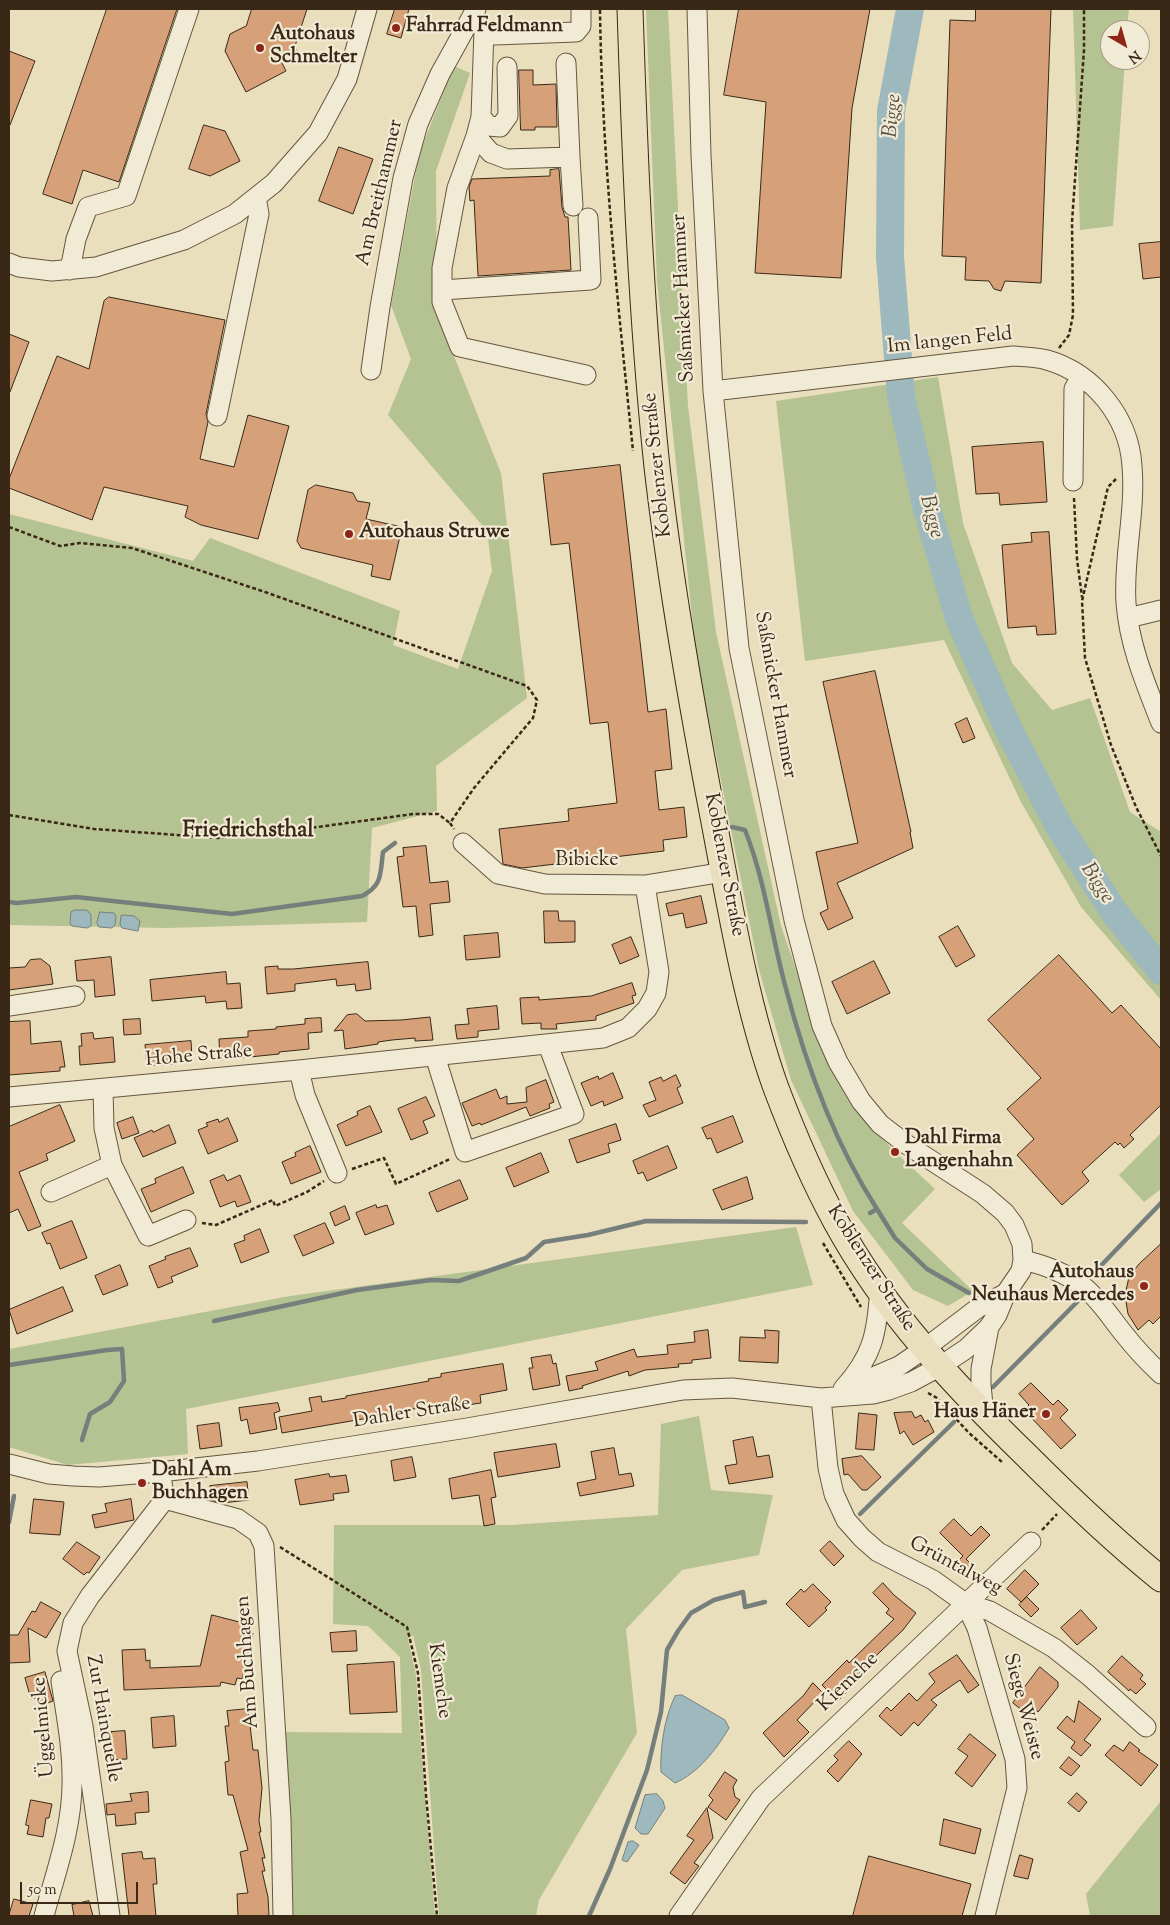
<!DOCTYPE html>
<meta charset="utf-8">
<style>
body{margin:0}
#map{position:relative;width:1170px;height:1925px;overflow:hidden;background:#e9dfbd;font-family:"Sorts Mill Goudy",serif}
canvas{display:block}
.frame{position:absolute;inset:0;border:10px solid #3a2817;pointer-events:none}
.north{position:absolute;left:1100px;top:20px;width:50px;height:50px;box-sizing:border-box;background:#f1ead4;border:1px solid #a89c88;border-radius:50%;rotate:142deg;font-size:14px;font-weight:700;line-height:20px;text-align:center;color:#3a2817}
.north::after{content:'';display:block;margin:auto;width:18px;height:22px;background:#8f2418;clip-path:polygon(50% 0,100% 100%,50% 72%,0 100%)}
.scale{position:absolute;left:20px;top:1882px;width:118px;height:22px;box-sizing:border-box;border:2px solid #3a2817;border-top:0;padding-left:6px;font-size:15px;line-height:18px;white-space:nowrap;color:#3a2817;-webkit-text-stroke:4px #f1ead4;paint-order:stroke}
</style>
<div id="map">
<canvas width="1170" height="1925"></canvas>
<div class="frame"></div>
<div class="north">N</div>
<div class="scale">50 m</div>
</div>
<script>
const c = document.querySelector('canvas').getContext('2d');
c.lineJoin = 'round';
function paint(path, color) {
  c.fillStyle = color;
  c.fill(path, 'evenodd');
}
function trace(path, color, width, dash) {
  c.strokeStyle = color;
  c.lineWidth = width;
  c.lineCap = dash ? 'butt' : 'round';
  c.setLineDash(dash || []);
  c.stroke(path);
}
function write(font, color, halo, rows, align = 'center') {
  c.font = font + ' "Sorts Mill Goudy",serif';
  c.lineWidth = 4.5;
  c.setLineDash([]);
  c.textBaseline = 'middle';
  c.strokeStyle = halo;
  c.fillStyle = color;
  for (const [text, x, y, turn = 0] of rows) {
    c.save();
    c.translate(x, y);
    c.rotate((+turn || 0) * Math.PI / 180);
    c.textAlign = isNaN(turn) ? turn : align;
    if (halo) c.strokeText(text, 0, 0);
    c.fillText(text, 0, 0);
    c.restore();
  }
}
paint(new Path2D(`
 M646 9H668L688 406 716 632 781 926 817 1029 853 1104 892 1149 935 1189 902 1223 973 1291 948 1306 913 1290 853 1211 791 1080 759 970 696 655 657 281Z
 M1073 9H1129L1127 30H1110V60H1125L1113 226 1080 230Z
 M454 66 470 73 436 171 437 314 501 473 527 698 436 766 437 811 372 828 367 922 167 928 9 925V514L193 561 210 538 400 611 393 645 458 669 492 571 487 531 388 415 411 359 391 305 419 154Z
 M938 377 963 523 1012 663 1052 710 1090 698 1130 812 1161 832V1000L1081 907 1021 802 944 640 805 661 776 401Z
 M1161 1133V1189L1144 1202 1119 1175Z
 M796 1227 813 1285 186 1409 188 1454 68 1465 9 1447V1349L290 1296Z
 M699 1416 711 1490 773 1495 759 1555 682 1570 626 1629 637 1733 539 1900 536 1916H439L421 1670 413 1635 408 1639 416 1675 419 1722 435 1916H288L282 1732 402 1733 400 1657 368 1626 333 1624 334 1525H511L658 1515 661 1424Z
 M1161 1801V1916H1090L1086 1894Z`), '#b5c292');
const water = new Path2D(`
 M75 910H87L91 915V926L87 928 72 926 70 923 71 912Z
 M100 912 114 913 116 916 115 925 112 928 99 927 97 923Z
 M124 915 134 916 140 921 138 931 122 928 120 925 121 916Z
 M682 1695 725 1720 729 1728C716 1750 698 1773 675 1783L661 1772C660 1748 664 1719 675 1696Z
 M657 1794 663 1801 665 1808 648 1834H641L635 1828 645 1795Z
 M633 1841 639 1845 627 1862 622 1860 628 1842Z`);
paint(water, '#9eb9bd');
trace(water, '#767f7b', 1);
trace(new Path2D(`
 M732 827 745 830C765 880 771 933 785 985 805 1062 833 1141 877 1209
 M9 902 17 903 76 897 232 914 362 896C383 885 380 874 383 852L395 843
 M870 1213 877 1209 895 1238 927 1269 969 1293
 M1091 1276 1161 1203
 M214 1321 357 1290 431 1280 459 1281 526 1258 544 1242 588 1235 646 1221 806 1222
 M9 1365 107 1350 122 1349 124 1381 110 1402 90 1414 82 1440
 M993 1387 1078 1301
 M860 1514 954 1422
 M9 1522 14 1496
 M589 1916 610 1869 647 1770 661 1712 667 1650 678 1631 691 1613 714 1600 743 1592 745 1607 765 1602`), '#767f7b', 4.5);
trace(new Path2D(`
 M910 9 891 111 890 257 901 396 927 509 959 618 1008 728 1060 828 1114 912 1161 971`), '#9eb9bd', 28);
const building = new Path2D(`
 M107 9H177L119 182 83 170 72 204 43 194Z
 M252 9H307L295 46 297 51 280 59 286 71 246 92 225 51 230 34 246 26Z
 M395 9H409L401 38 387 34Z
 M739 9H870L852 108 841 278 755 273 766 102 724 95Z
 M976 9H1051L1041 283 1005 281 1001 291 994 289 989 281 965 280 966 257 942 256 950 20 975 21Z
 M9 51 35 61 10 125H9Z
 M519 70H533V85L556 84 557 127H535V130H521Z
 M204 125 225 131 240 161 210 176 189 169Z
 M339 147 373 159 353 214 319 201Z
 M559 169 562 207 565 217H568L571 270 478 276 474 200 470 201 469 187 472 179 550 176V170Z
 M1161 242V277L1143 279 1139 244Z
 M109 297 225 320 206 414 208 422 200 459 234 467 248 415 289 426 258 539 201 525 185 517 188 506 104 487 92 520 9 488V479L57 356 89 369 104 301Z
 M9 334 29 342 10 392H9Z
 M1043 442 1047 502 1000 505 999 493 976 494 972 447Z
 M620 465 648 712 666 709 672 769 655 771 659 810 684 807 687 837 663 840 664 851 522 868 503 864 499 829 569 821 568 809 617 803 608 722 590 724 569 543 551 545 543 474Z
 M316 485 353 493 357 501 370 503 366 519 402 527 390 580 371 576 373 565 301 548 297 541 308 490Z
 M1049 532 1056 634 1037 635 1036 626 1008 628 1002 545 1032 542 1031 533Z
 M875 671 911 832H910L913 848 837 883 853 918 828 930 820 913 828 909 816 852 858 843 823 682Z
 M967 718 975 738 963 743 955 724Z
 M426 846 430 883 448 881 450 902 430 904 433 935 419 937 416 906 403 907 397 857 404 856 403 848Z
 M701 896 707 923 686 928 683 913 669 916 666 904Z
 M544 911H558L559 921H575V942L545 943Z
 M958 926 975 956 956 967 939 937Z
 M498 933 500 957 466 960 464 936Z
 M631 937 639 956 620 964 612 945Z
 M1059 955 1112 1013 1121 1005 1161 1049V1105L1130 1135 1134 1139 1124 1148 1120 1143 1118 1145 1115 1142 1082 1172 1089 1181 1062 1205 1017 1155 1034 1139 1007 1109 1041 1078 988 1020Z
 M111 957 115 995 95 997 94 980 77 981 75 961Z
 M41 959 50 966 53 984 9 990V968L25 967 30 960Z
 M874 961 890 993 847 1014 832 982Z
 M368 962 371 989 356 991 355 984 337 986 336 979 295 984V991L267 994 265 967 278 966V969H293Z
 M226 972 227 984 240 983 242 1008 227 1009 226 1001 206 1003 205 996 152 1001 150 980Z
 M632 983 636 995 632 996 634 1003 596 1016V1020L556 1024 557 1029H541V1023L522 1024 520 998 539 997V1000L591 996Z
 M497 1006 499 1029 478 1031V1037L457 1039 455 1025 469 1024 467 1009Z
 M357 1014 365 1021 401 1020 430 1017 433 1040 415 1041V1038L392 1040 378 1042V1044L345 1049 343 1030 334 1031 347 1015Z
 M321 1018 322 1032 308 1033 309 1049 279 1052V1054L220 1060 219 1039 248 1037V1031L276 1029V1027L305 1024V1019Z
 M140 1019 141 1034 124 1035 123 1020Z
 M30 1021 31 1044 61 1041 65 1067H60V1071L9 1075V1022Z
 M93 1033 94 1039 113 1037 115 1062 80 1065 79 1046H82L81 1034Z
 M191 1041 192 1058H182V1063L147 1066 145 1045Z
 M613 1073 623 1098 604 1106 603 1101 591 1106 581 1083 598 1076 599 1079Z
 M676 1075 681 1086 677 1088 683 1103 649 1117 643 1105 656 1100 649 1082 661 1077 663 1081Z
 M546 1080 554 1102 549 1104 550 1108 530 1116 526 1107 481 1125 480 1123 472 1126 462 1103 496 1089 500 1099 507 1096V1104L527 1102 526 1088Z
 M426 1097 435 1116 423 1121 428 1133 411 1140 398 1109Z
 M60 1105 75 1141 46 1154 48 1160 19 1172 41 1226 28 1231 18 1209 9 1213V1127Z
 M370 1106 382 1132 346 1146 337 1125 358 1115 357 1112Z
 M733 1116 743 1142 717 1153 711 1138 707 1139 702 1128Z
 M133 1117 139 1133 122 1139 117 1123Z
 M228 1118 238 1141 208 1154 198 1130 208 1126 206 1123 218 1119 219 1122Z
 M616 1124 621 1140 608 1144 610 1152 577 1163 569 1140Z
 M169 1125 176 1143 143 1157 134 1138 152 1130 153 1132Z
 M310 1146 321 1172 291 1184 282 1162 296 1156 295 1153Z
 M668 1146 677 1168 647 1181 643 1172 638 1174 633 1161Z
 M541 1153 549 1172 514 1187 506 1168Z
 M183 1167 194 1193 151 1212 141 1189 156 1183 155 1179Z
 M224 1175 227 1181 240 1175 251 1202 237 1207 235 1201 220 1207 210 1181Z
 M747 1177 753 1199 722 1210 713 1190Z
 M460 1180 468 1199 437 1212 429 1193Z
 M376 1205 377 1208 387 1205 394 1224 365 1235 356 1213Z
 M345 1206 350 1219 335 1226 330 1213Z
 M72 1221 87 1258 60 1269 50 1243 47 1244 42 1233Z
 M325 1223 334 1243 303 1256 294 1236Z
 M260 1229 269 1252 241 1263 234 1244 245 1240 244 1236Z
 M1161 1244V1316L1153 1324 1149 1320 1138 1330 1128 1314 1125 1295 1129 1277 1139 1264Z
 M190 1248 198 1266 171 1277 173 1282 158 1288 149 1266 166 1259 165 1257Z
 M120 1265 128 1285 103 1295 95 1276Z
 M63 1287 73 1311 17 1334 9 1310Z
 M708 1330 711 1358 692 1360V1363L678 1364 679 1367 645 1370 629 1376 628 1371 582 1386 583 1388 569 1391 566 1376 598 1370 595 1362 634 1349 637 1357 668 1354 667 1345 695 1342 694 1332Z
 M765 1330 779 1331 778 1363 739 1361 740 1337 765 1338Z
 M551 1355 553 1364 556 1363 560 1385 533 1390 529 1368H533L531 1358Z
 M503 1364 507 1390 480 1395 481 1403 467 1405V1403L452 1406V1404L397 1411V1413L282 1433 279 1417 312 1411 309 1398 321 1396 322 1402 346 1398V1396L429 1381 428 1379 441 1377V1374Z
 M1031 1383 1053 1405 1058 1400 1068 1410 1060 1418 1076 1435 1061 1449 1024 1410 1029 1405 1019 1394Z
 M278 1403 280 1411 274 1413 277 1429 250 1434 247 1419 241 1421 239 1408Z
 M912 1412 915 1418 921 1415 925 1422 928 1420 934 1432 913 1445 904 1431 900 1434 894 1413Z
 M859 1413 877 1415 874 1450 856 1449Z
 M219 1423 222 1446 200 1449 197 1426Z
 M753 1437 757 1457 769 1455 773 1477 729 1484 725 1466 737 1464 733 1441Z
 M556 1444 560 1467 498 1477 494 1453Z
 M614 1448 619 1475 631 1473 634 1486 580 1496 577 1483 596 1479 591 1452Z
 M862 1456 881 1477 867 1490H862L848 1474 844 1475 842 1459Z
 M412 1457 416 1477 394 1481 391 1461Z
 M491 1470 496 1497 491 1498 495 1524 484 1526 479 1495 452 1499 449 1479Z
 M329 1474 330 1477 346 1475 349 1492 333 1494 334 1500 300 1505 295 1480Z
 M247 1482 249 1500 222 1503 211 1500 210 1486Z
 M34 1499 64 1502 60 1535 30 1533Z
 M131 1499 134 1520 95 1528 92 1515 107 1512 105 1504Z
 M954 1519 971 1536 981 1526 990 1535 966 1559 974 1567 963 1577 952 1567 963 1556 940 1533Z
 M830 1541 844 1556 834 1566 820 1551Z
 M77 1542 100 1557 89 1573 87 1572 84 1575 63 1559Z
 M1025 1570 1039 1584 1021 1602 1007 1589Z
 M883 1583 894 1595 916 1613 903 1630 859 1672 863 1676 838 1701 822 1685 847 1660 849 1663 894 1619 886 1613 889 1609 873 1593Z
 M813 1584 831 1602 825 1608 827 1610 809 1627 786 1604 801 1589 804 1592Z
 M1027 1597 1039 1609 1031 1617 1019 1605Z
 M41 1602 61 1613 46 1638 28 1628 30 1662 9 1663V1635H18L32 1611 35 1612Z
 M1081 1610 1097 1628 1077 1645 1061 1628Z
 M212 1615 251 1625 249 1633H253L242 1679 237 1678 235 1685 221 1682 220 1686 124 1690 122 1650 145 1649 146 1661 150 1660V1668L200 1666Z
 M356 1631 357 1651 332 1652 330 1633Z
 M957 1655 979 1685 968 1693 960 1680 931 1700 937 1705 918 1726 914 1722 901 1736 879 1716 887 1707 891 1711 909 1693 917 1701 935 1682 929 1674Z
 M1122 1656 1143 1675 1140 1679 1146 1684 1136 1694 1130 1689 1129 1691 1108 1672Z
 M394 1662 397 1712 350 1714 347 1665Z
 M1040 1667 1058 1682V1687L1038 1712 1029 1705 1023 1711 1013 1703Z
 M45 1672 53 1701 42 1705 39 1697 31 1699 25 1678Z
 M813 1683 823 1693 797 1720 809 1732 784 1757 763 1733 803 1696Z
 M1079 1701 1101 1719 1084 1740 1091 1745 1081 1756 1071 1748 1075 1742 1057 1728 1067 1716 1074 1722Z
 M248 1709 253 1750H258L262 1788 259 1821 261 1832H259L265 1858H262L265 1871H262L268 1897 269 1916H238L237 1894 248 1893 240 1852 248 1850 233 1795H228L225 1762 229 1761 225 1726H229L227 1711Z
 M174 1716 176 1746 153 1748 151 1718Z
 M125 1731 127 1759 108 1760 107 1741H112L111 1732Z
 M970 1734 996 1755 972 1787 955 1773 968 1756 958 1749Z
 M849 1741 862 1754 838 1782 827 1771 838 1760 834 1756Z
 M1130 1742 1140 1750 1138 1751 1158 1765 1141 1786 1105 1755 1114 1745 1123 1751Z
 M1069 1757 1080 1766 1071 1776 1060 1768Z
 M725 1772 737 1780 733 1787 735 1797 740 1800 726 1820 708 1807 713 1800 709 1796Z
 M148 1792 149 1812 135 1813 136 1824 116 1826 115 1814 107 1815 106 1804 132 1801 130 1794Z
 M1077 1793 1087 1802 1079 1812 1068 1803Z
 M31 1800 52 1804 49 1818H46L43 1837 27 1834 29 1826 26 1825Z
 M707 1808 713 1838 694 1863 699 1866 685 1884 670 1873 694 1840 687 1836Z
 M944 1819 981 1829 975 1854 940 1845Z
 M142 1852 143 1859 155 1858 157 1884H153L156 1916H129L122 1854Z
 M1020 1855 1033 1859 1028 1879 1014 1876Z
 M869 1856 971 1884 962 1916H853Z
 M14 1899 33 1904 29 1916H9Z
 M89 1901 93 1916H74L72 1905Z`);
paint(building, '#d6a178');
trace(building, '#3a2817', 1);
const minor = new Path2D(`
 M474 15 484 30 481 117 476 136 457 188 442 268V290L591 280 588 218
 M484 30 495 35 576 32 581 26V9
 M481 117 489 126 500 127 508 116 507 67
 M476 136 491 153 507 159 570 157 566 63
 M570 157 573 206
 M9 263 19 267 52 271 96 267 184 240 235 214 274 183 318 133 347 79 367 9
 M70 270 76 239 88 207 126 196 189 9
 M442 290V302L460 347 586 375
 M371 370 380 307 403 178 418 124 440 74 476 9
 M713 391 1013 356C1024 357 1036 357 1047 360 1093 373 1129 417 1132 466 1136 512 1123 557 1126 603 1129 645 1146 685 1161 723
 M217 416 259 214 256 197
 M1073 481 1074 389 1081 376
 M1128 618 1161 610
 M463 843 498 874 545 884 645 885 724 872
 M9 1006 75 996
 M435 1056 465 1152 574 1114 548 1045
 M299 1070 305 1095 337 1173
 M103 1089 104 1128 112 1165 148 1236 186 1220
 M9 1097 299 1070 603 1038 628 1028 647 1009 656 993 659 972 645 885
 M51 1192 112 1165
 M1023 1260C1045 1265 1066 1273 1084 1287 1100 1300 1111 1318 1124 1334 1135 1348 1148 1362 1161 1374
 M843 1389C874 1355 876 1334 880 1290
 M843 1390 899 1366 924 1349 978 1308 1006 1293
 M821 1398 828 1468 834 1494 846 1520 862 1538 878 1552 933 1580 965 1603 990 1611 1054 1648 1088 1675 1146 1727
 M984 1415 981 1385V1369L989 1327
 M9 1464 49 1474 73 1476 99 1477 160 1472 258 1461 467 1428 683 1390 732 1388 821 1398 873 1394 889 1390 911 1382 939 1367 966 1349 989 1327 997 1315 1006 1293 1021 1271 1023 1260 1022 1244 1014 1225 1005 1213 983 1194 906 1144 880 1124 861 1101 838 1062 822 1026 794 920 739 648 713 391 701 155 697 9
 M160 1472 165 1499 238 1519 258 1533 264 1546 281 1819 283 1916
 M965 1603 977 1628 1015 1759 1017 1788 985 1916
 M44 1916C55 1874 72 1829 72 1784 73 1749 66 1716 61 1681
 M110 1916 83 1726 67 1651 73 1623 90 1596 165 1499
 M679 1916 761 1798 1031 1542`);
const major = new Path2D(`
 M630 9C635 162 641 315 657 467 670 579 689 690 710 801 728 894 744 999 776 1088 793 1133 813 1180 836 1222 885 1312 955 1386 1027 1456 1070 1499 1114 1541 1161 1579`);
trace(minor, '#665640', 21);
trace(major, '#3a2817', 27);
trace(new Path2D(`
 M600 10C602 158 618 304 633 451
 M1059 348 1069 335 1073 315 1072 222 1084 50V9
 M1116 479 1108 487 1082 601 1085 658 1111 745 1136 807 1161 856
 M1074 498 1077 559 1082 597
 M9 527 60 546 80 543 132 548 265 592 527 686 537 700 533 718 474 788 450 823 454 829
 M9 815 94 829 219 838 318 827 413 814H438L450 823
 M352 1169 384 1158 396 1184 450 1159
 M202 1223 216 1225 273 1200 275 1206 307 1192 324 1181
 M823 1243 861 1307
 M928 1393 937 1398 969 1433 1002 1462
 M1042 1530 1057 1514
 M280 1547 407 1627 418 1673 426 1795 437 1916`), '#3a2817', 2.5, [4, 2.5]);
trace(minor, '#f1ead4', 19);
trace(major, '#e9dfbd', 25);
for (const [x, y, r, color] of [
 [396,28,5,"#8f2418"],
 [260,48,5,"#8f2418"],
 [349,534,5,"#8f2418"],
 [895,1152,5,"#8f2418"],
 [1144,1286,5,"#8f2418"],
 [1046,1414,5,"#8f2418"],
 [142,1483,5,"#8f2418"]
]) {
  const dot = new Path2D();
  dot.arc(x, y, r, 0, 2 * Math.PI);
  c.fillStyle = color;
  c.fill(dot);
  trace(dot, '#f1ead4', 2);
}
write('bold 20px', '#3a2817', '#f1ead4', [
 ["Fahrrad Feldmann",406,28],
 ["Autohaus",270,36],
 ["Schmelter",270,59],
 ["Autohaus Struwe",359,534],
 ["Dahl Firma",905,1140],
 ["Langenhahn",905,1163],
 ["Autohaus",1134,1274,"right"],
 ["Neuhaus Mercedes",1134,1297,"right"],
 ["Haus Häner",1036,1414,"right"],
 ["Dahl Am",152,1472],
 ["Buchhagen",152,1495]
], 'left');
write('20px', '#3a2817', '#f1ead4', [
 ["Am Breithammer",381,193,-77],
 ["Saßmicker Hammer",685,298,-93],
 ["Im langen Feld",950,342,-6],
 ["Koblenzer Straße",659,465,-96],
 ["Saßmicker Hammer",774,695,80],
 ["Bibicke",587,862],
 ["Koblenzer Straße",723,865,79],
 ["Hohe Straße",199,1057,-5],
 ["Koblenzer Straße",870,1269,57],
 ["Dahler Straße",412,1414,-9],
 ["Grüntalweg",955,1567,28],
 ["Am Buchhagen",249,1662,-94],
 ["Kiemche",438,1681,82],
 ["Kiemche",849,1683,-44],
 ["Siege Weiste",1022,1707,75],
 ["Zur Hainquelle",102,1719,80],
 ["Üggelmicke",45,1727,-95]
]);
write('italic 21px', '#534c40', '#f1ead4', [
 ["Bigge",894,116,-85],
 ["Bigge",930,517,75],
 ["Bigge",1096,884,57]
]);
write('bold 22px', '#3a2817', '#f1ead4', [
 ["Friedrichsthal",248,832]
]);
</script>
